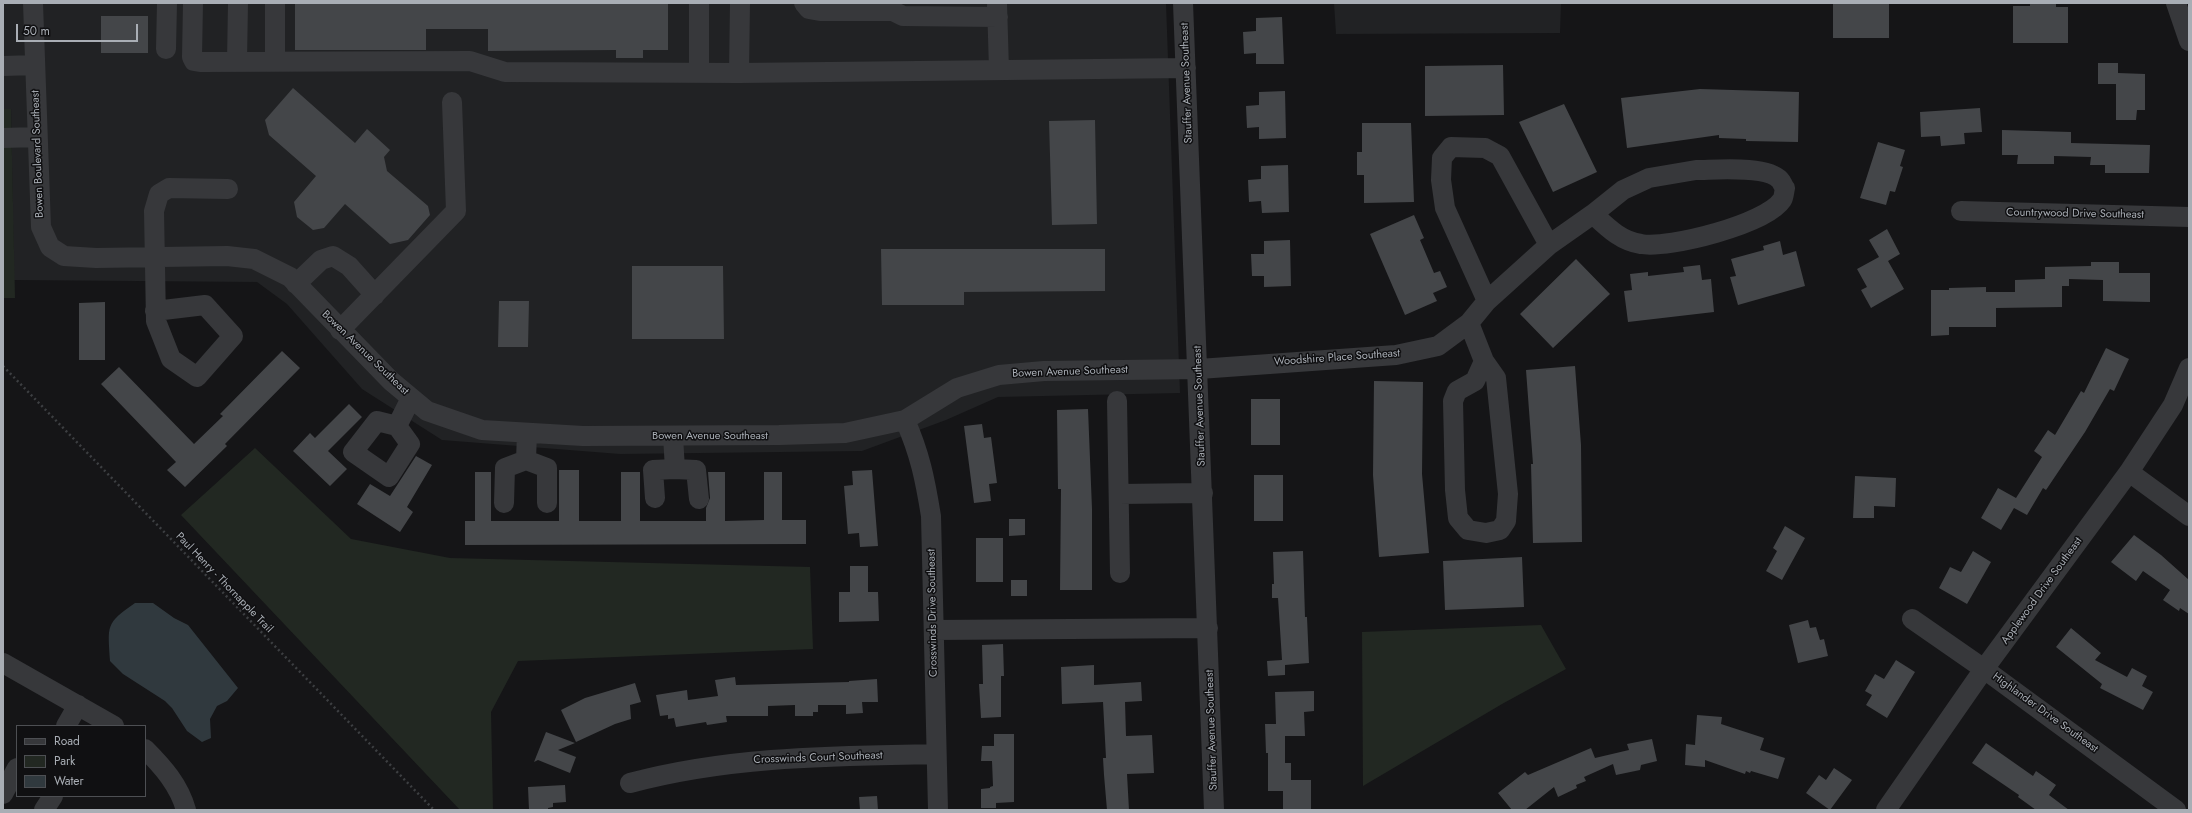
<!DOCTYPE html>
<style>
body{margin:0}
#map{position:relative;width:2192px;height:813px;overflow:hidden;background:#151517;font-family:Jost,sans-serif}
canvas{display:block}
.frame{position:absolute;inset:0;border:4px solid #a9aeb5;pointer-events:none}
.legend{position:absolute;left:16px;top:725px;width:130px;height:72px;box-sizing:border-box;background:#101012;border:1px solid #4d4f53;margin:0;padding:5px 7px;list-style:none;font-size:12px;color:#a9aeb5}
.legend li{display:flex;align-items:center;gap:8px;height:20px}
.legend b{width:20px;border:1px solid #4d4f53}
.scale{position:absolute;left:16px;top:24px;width:122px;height:18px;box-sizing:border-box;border:2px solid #a9aeb5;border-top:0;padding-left:5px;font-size:12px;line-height:14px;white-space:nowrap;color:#a9aeb5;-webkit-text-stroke:3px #101012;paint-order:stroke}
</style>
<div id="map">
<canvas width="2192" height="813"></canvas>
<div class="frame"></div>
<ul class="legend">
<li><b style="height:5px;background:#37383b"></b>Road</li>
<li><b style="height:11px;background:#222822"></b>Park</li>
<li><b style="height:11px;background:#30393e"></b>Water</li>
</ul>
<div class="scale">50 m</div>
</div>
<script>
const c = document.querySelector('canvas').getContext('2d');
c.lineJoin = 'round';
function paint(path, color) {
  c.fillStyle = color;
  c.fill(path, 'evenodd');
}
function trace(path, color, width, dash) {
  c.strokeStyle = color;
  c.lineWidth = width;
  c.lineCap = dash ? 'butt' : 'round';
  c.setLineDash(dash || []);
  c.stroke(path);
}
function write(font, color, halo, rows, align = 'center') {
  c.font = font + ' Jost,sans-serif';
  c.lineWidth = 3;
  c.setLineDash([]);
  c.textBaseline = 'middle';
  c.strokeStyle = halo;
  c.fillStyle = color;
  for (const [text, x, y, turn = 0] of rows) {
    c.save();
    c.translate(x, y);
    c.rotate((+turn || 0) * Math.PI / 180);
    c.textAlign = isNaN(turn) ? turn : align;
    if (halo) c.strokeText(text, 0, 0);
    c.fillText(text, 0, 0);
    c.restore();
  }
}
paint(new Path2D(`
 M3 3H1166L1180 393 998 397 946 420 862 451 620 454 442 440 362 389 287 304 257 282 14 280 11 109H3Z
 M1334 3H1561L1560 33 1336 34Z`), '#212224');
paint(new Path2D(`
 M3 109H11L15 298H3Z
 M255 448 351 539 450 558 810 567 813 649 518 661 491 712 493 810H460L181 515Z
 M1541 625 1566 669 1502 704 1363 786 1362 632Z`), '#222822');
paint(new Path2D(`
 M135 603H153L174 618 188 625 238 688 227 701 217 706 210 719 211 738 202 742 187 731 172 708 165 701 123 674 110 661C108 625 105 624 135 603Z`), '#30393e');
paint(new Path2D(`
 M295 3H668V50H643V58H616V50L488 51V29H426V50H295Z
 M1833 3H1889V38H1833Z
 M2030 3H2056V7H2068V43H2013V6H2030Z
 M101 16H148V53H101Z
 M1282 17 1284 64H1256V53L1244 54 1243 32 1256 31V18Z
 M2098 63H2118V73L2145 74V110H2137L2136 120H2116V84H2098Z
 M1503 65 1504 115 1425 116V66Z
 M293 88 355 143 367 129 390 150 384 157 387 171 428 206 430 215 408 240 390 244 345 204 324 228 313 230 297 217 294 202 316 176 269 135 265 120Z
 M1700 89 1799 92 1798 142 1746 141V139L1719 138V135L1627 148 1621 98Z
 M1285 91 1286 138 1259 139V127L1247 128 1246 106 1259 105V92Z
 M1564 104 1597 172 1553 192 1519 122Z
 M1980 108 1982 132 1964 133 1965 144 1941 146 1940 136 1921 137 1920 112Z
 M1095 120 1097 224 1052 225 1049 121Z
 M1362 123H1411L1414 202 1364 203V175H1357V152H1362Z
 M2002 130 2071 132V143L2150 145 2149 173H2105V165H2090L2091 157 2054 156V164H2017L2018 155H2002Z
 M1878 142 1905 150 1900 166 1903 167 1895 192 1890 191 1886 205 1860 198Z
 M1288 165 1289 212 1262 213 1261 201 1249 202 1248 180 1261 179V166Z
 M1414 215 1424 238 1420 240 1434 273 1440 271 1447 287 1433 293 1437 301 1405 315 1370 234Z
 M1887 229 1900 254 1888 261 1904 289 1871 308 1861 290 1867 287 1857 269 1879 257 1869 240Z
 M1290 240 1291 286 1264 287V276H1252L1251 254H1264V241Z
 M1780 241 1783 255 1796 251 1805 286 1738 305 1730 277 1736 276 1731 259 1764 250 1763 246Z
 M881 249H1105V291L964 292V305H882Z
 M1576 259 1610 294 1553 348 1520 314Z
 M2091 262H2119V273H2150V302L2103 301V280L2069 279V286H2062V307L1996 308V327H1949V335L1931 336V290H1949V288L1986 287V292H2015V280L2045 279V267L2091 266Z
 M1700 265 1702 280 1711 279 1714 312 1628 322 1624 291 1632 290 1630 274 1648 272V276L1684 272 1683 267Z
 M632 266H723L724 339H632Z
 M499 301H529L528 347H498Z
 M105 302V360H79V303Z
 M2106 348 2129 359 2114 391 2110 389 2085 432 2046 490 2043 488 2027 515 2014 508 2001 530 1981 518 1998 488 2016 498 2042 457 2034 451 2048 430 2055 435 2081 391 2084 393Z
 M282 351 300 368 225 444 227 446 185 487 167 470 176 462 101 384 119 367 194 444 223 416 220 414Z
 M1575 366 1581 445 1582 542 1533 543 1531 464H1533L1526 370Z
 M1374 381 1423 382 1422 474 1429 553 1379 557 1373 475Z
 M1251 399H1280V445H1251Z
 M349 404 362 417 328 451 347 469 330 486 293 451 310 433 315 438Z
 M1088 409 1092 509V590H1060L1061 489H1058L1057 410Z
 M982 424 984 438 991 437 997 483 989 484 991 501 974 503 964 426Z
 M416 456 432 465 407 507 413 512 400 532 357 504 370 484 390 496Z
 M559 470H579V521H621V472H640V521H706V508L710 498 708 472H725V521L764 520V472H782V520H806V544L465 545V521H475V472H491V521H559Z
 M872 470 878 546 860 547 859 533 848 534 844 486 853 485 852 471Z
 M1254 475H1283V521H1254Z
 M1855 476 1896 478 1895 507 1874 506V518H1853Z
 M1009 519H1025V535L1009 536Z
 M1785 526 1805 538 1782 580 1766 571 1777 551 1773 548Z
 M2134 535 2161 555 2189 580V614L2180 608 2179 611 2163 600 2170 590 2143 571 2136 581 2111 562Z
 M976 538H1003V582H976Z
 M1303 551 1305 617H1307L1309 663 1285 665V675L1268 676 1267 661 1282 660 1278 598H1272V584H1274L1273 552Z
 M1973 551 1991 562 1967 604 1939 588 1950 567 1961 572Z
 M1522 557 1524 607 1445 610 1443 561Z
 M850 566H868V592H878L879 621 839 622V592H850Z
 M1011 580H1027V596H1011Z
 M1808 620 1810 628 1816 627 1820 640 1824 639 1828 656 1798 663 1789 625Z
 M2071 628 2101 653 2095 660 2127 677 2132 668 2147 676 2142 686 2153 692 2143 710 2100 688 2102 684 2056 647Z
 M1003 644 1004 676H1001V717L981 718 979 684H983L982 645Z
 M1896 660 1915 672 1887 718 1866 705 1872 695 1865 691 1875 674 1884 679Z
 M1094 665V685L1141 682 1142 701 1125 702 1126 736 1152 735 1154 773 1127 774 1129 810H1107L1104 775 1103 758H1106L1103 702 1062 704 1061 667Z
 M735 677 736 685 849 682V681L877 679 878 702H862L863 713 846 714V705H818V712H813V716H795V705L768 706V716H726L727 722 707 725 706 722 676 727 674 718 668 719V715L660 716 656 695 687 690 688 700 718 696 715 680Z
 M635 683 641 702 630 705 631 719 615 724 576 742 561 710 585 698Z
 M1314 691V711L1304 712 1305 736H1285V763H1291V780H1311V810H1283V791H1268V753H1266L1265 724H1276L1275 692Z
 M1697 715 1722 717 1721 724 1764 738 1760 750 1785 758 1778 779 1751 771 1750 773 1746 771 1745 774 1705 760V767L1685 765 1686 744 1695 745Z
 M546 732 575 743 558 750 576 757 570 773 538 760 534 762Z
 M994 734H1014V802L996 803V808H981V789L990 788V787L993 786 992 761H981L982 746H994Z
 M1652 739 1657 761 1641 765 1640 770 1616 775 1613 764 1584 777 1586 781 1576 785 1577 788 1558 797 1554 787 1525 810H1512L1498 793 1525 772 1528 775 1591 748 1595 758 1629 750 1627 744Z
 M1986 743 2033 776 2036 771 2056 785 2049 795 2069 810H2036L2018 797 2019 795 1972 763Z
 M1834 768 1852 780 1830 810 1806 793 1819 775 1826 780Z
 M565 785 566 802 553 803V807L548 808V810H529L528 787Z
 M877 796 878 810H860L859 797Z`), '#444649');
trace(new Path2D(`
 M3 366 434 810`), '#3d3f42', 2.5, [2, 3]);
trace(new Path2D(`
 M33 3 41 227 50 247 64 256 96 258 227 256 254 259 290 277 391 381 427 411 482 430 583 436 779 435 845 433 905 420 957 388 999 375 1044 371 1199 369 1396 355 1438 346 1469 323 1487 301 1549 245 1593 214
 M193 3 192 57 194 61 200 62 470 61 505 72 739 73 1186 68
 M275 3V61
 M804 3 809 9 820 11H893L903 16 998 17
 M997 3 999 70
 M1183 3 1214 810
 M2176 3 2189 41
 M166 49 167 3
 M237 61 238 3
 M3 66 35 65
 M699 73V3
 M739 73 740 3
 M3 138 37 137
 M1696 170C1715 170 1767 165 1780 180 1782 182 1783 186 1785 188 1784 192 1784 197 1782 200 1766 224 1669 249 1641 244 1621 241 1608 228 1593 214L1623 190 1649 178Z
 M1961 211 2189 217
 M296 284 321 260 333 256 349 266 375 295
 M1487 301 1445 208 1441 180 1442 158 1451 147 1485 148 1500 156 1549 245
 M155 311 205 305 233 336 197 377 171 359 156 321 154 211 159 194 169 188 228 189
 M1469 323 1484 361 1496 378 1508 494 1506 521 1500 530 1486 533 1468 530 1458 518 1455 490 1453 401 1457 391 1475 381 1484 361
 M340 330 456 211 452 102
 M1117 401 1120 573
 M905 420C920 454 925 479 931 516L938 810
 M397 426 410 444 389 477 353 452 377 421 397 426 411 398
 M526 460 547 468V503
 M675 469 696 470 699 499
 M2129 472 2189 516
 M1119 494 1203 493
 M655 498 653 470 675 469 673 436
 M504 503 505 468 526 460 527 433
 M1912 619 1984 669 2176 810
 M934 630 1208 628
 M3 663 114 726
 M66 726 78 705
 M145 749C163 767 179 785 186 810
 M630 783C730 756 833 756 936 754
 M3 794 17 768
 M44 810 53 796
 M1886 810 1984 669 2129 472 2173 405 2189 368`), '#37383b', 20);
write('11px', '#a9aeb5', '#101012', [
 ["Stauffer Avenue Southeast",1187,83,-92],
 ["Bowen Boulevard Southeast",38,154,-92],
 ["Countrywood Drive Southeast",2075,214,1],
 ["Bowen Avenue Southeast",365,353,44],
 ["Woodshire Place Southeast",1337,358,-4],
 ["Bowen Avenue Southeast",1070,372,-2],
 ["Stauffer Avenue Southeast",1200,406,-92],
 ["Bowen Avenue Southeast",710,436],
 ["Paul Henry - Thornapple Trail",224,583,46],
 ["Applewood Drive Southeast",2042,591,-54],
 ["Crosswinds Drive Southeast",933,613,-91],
 ["Highlander Drive Southeast",2045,713,36],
 ["Stauffer Avenue Southeast",1212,730,-92],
 ["Crosswinds Court Southeast",818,758,-2]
]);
</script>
